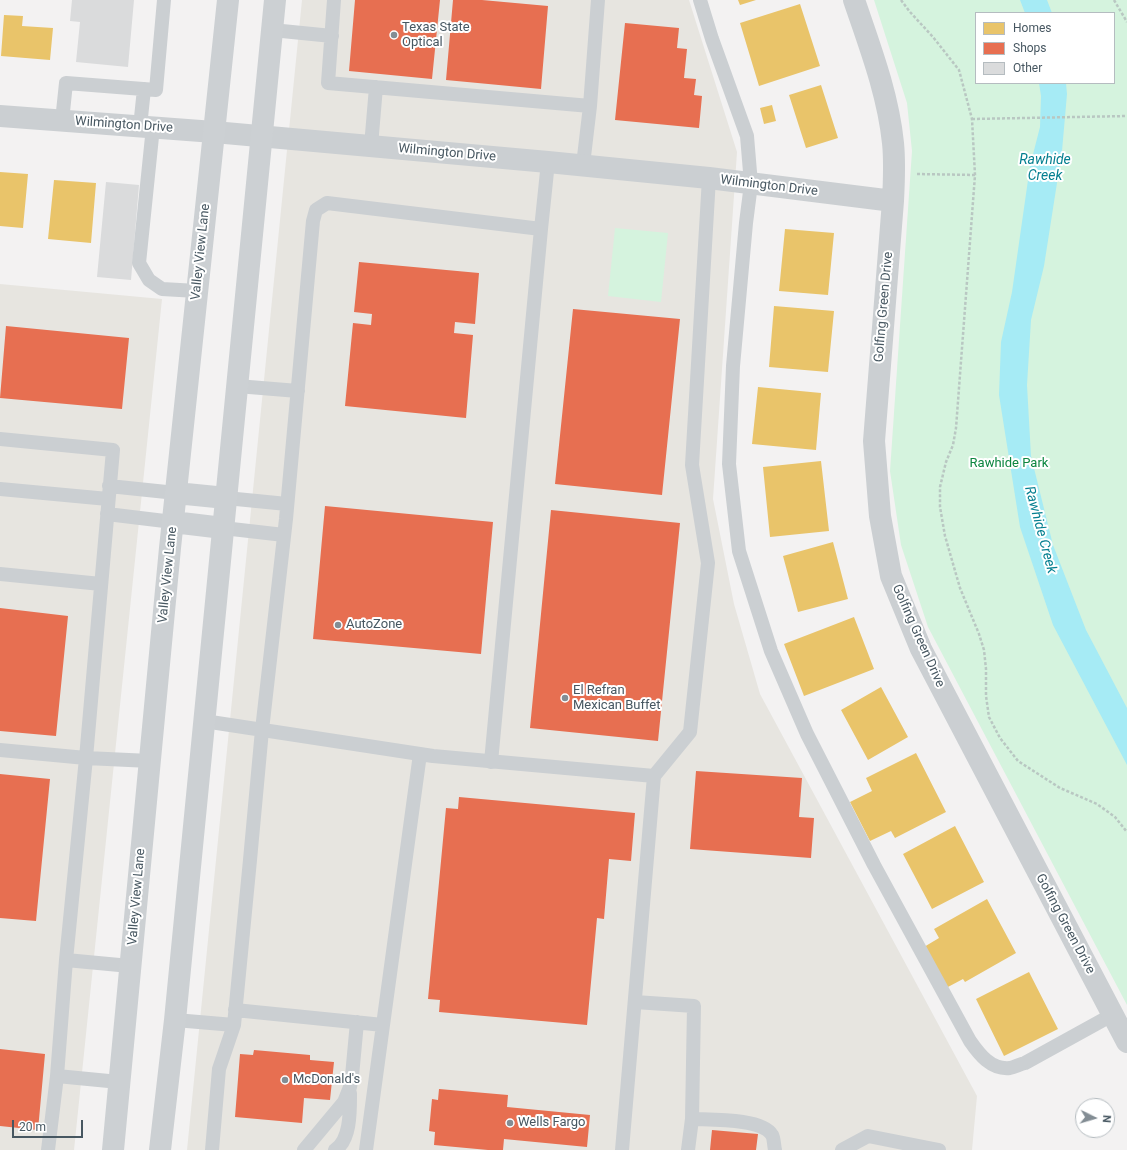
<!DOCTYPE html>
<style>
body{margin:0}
#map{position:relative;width:1127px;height:1150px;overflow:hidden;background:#f3f2f2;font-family:Roboto,sans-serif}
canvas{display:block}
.legend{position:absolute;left:975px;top:12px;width:140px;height:72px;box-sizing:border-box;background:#fff;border:1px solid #b5bcc0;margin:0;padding:5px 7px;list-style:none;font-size:12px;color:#475761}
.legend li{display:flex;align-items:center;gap:8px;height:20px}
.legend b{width:20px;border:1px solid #b5bcc0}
.north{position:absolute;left:1075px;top:1098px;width:40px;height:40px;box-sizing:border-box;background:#fff;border:1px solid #b5bcc0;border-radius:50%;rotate:95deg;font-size:11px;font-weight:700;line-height:16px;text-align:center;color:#475761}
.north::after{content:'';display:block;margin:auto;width:14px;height:18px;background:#838d94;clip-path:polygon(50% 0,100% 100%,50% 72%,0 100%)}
.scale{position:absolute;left:12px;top:1120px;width:71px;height:18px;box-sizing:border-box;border:2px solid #475761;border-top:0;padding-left:5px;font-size:12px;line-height:14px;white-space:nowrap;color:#475761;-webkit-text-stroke:3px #fff;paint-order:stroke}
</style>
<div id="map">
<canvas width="1127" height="1150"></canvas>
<ul class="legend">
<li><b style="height:11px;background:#e9c46a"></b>Homes</li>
<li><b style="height:11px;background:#e76f51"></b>Shops</li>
<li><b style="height:11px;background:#dadbdc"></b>Other</li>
</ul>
<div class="north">N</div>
<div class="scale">20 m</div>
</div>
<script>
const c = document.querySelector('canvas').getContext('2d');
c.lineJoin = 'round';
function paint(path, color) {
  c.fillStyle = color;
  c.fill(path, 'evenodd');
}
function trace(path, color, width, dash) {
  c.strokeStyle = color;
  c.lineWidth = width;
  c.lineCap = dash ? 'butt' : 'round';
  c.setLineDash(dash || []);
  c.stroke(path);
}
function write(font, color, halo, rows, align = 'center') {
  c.font = font + ' Roboto,sans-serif';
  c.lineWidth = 4;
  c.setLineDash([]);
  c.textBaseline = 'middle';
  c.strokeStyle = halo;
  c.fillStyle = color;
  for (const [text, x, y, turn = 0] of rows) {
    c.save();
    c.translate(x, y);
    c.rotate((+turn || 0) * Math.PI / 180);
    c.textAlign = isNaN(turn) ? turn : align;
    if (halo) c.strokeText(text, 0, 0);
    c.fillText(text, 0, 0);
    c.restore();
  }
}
paint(new Path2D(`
 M302 0H689L737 152 713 499 734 604 760 694 977 1096 972 1150H187Z
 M0 284 162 299 74 1150H0Z`), '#e7e5e0');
paint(new Path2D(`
 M874 0H1127V1005L928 627 901 545 890 471 912 151 907 103ZM976 13H1114V83H976Z
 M615 228 668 233 661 302 608 296Z`), '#d5f3de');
paint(new Path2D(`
 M1020 0H1047L1052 13H1025Z
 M1039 83H1066L1067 94 1062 151 1044 266 1031 320 1027 385 1031 456 1053 545 1086 630 1127 708V765L1053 625 1020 527 999 395 1001 342 1012 292 1030 166 1040 127 1041 96Z`), '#a6ebf5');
paint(new Path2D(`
 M738 0H756L740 5Z
 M800 4 820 66 759 86 740 23Z
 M4 15 23 16 22 26 53 28 50 60 1 56Z
 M821 85 838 138 806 148 789 95Z
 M772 105 776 121 764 124 760 108Z
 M0 172 28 174 23 228 0 226Z
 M54 180 96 183 91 243 48 239Z
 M785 229 834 233 828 295 779 291Z
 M774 306 834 311 828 372 769 367Z
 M758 387 821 393 816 450 752 444Z
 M821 461 829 531 770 537 763 467Z
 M833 542 848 599 798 612 783 556Z
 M854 617 874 669 804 696 784 644Z
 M881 687 908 737 868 760 841 710Z
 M916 753 946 812 895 838 891 831 870 841 850 802 872 791 866 778Z
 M955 826 984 882 932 909 903 854Z
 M987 899 1016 953 965 982 963 979 946 988 924 947 939 938 934 929Z
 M1029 972 1058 1029 1004 1056 976 999Z`), '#e9c46a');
paint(new Path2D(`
 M355 0H440L432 79 349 71Z
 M453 0H482L548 6 541 89 446 80Z
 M625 23 679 28 677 48 687 49 684 78 696 79 694 95 702 96 699 128 615 120Z
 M359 262 479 273 475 324 455 322 454 333 473 335 466 418 345 406 353 323 371 325 372 314 354 312Z
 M573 309 680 319 662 495 555 484Z
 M6 326 129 338 122 409 0 398Z
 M325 506 493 522 481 654 313 639Z
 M551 510 680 523 658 741 530 728Z
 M0 608 68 616 56 736 0 731Z
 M696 771 802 778 799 817 814 818 811 858 690 849Z
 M0 774 50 779 36 921 0 918Z
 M459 797 635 813 631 861 609 859 604 919 597 918 587 1025 439 1012 440 1000 428 999 446 808 458 809Z
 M0 1049 45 1054 38 1130 0 1126Z
 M254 1050 310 1055V1060L334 1062 330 1100 304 1098 302 1123 235 1117 240 1054 253 1055Z
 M439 1089 508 1095 507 1107 590 1115 587 1147 504 1139 503 1150H488L434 1145 435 1132 429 1131 432 1099 438 1100Z
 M712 1130 758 1134 756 1150H710Z`), '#e76f51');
paint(new Path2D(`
 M72 0H134L128 67 76 62 80 22 70 21Z
 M106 182 139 185 131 280 97 277Z`), '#dadbdc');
trace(new Path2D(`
 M901 0 910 12 933 37 959 70 972 119 975 175 956 428 953 445 946 462 940 487V507L945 536 960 588 979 634 984 650 986 669V696L989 717 1000 738 1018 761 1060 788 1097 804 1115 817 1127 832
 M1114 0 1127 22
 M972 119 1127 116
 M917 174 975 175`), '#b9c7c2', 2.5, [3, 2]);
trace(new Path2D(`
 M334 0 328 83 590 106 598 0
 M700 0 712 39 747 136 751 184 746 223 733 366 729 464 739 551 771 651 807 734 874 865 970 1041C979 1054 991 1070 1010 1068 1015 1067 1020 1064 1025 1063L1112 1015
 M272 30 332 36
 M62 121 66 83 156 90 164 0
 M140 127 144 89
 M153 127 139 263 149 280 162 289 197 291
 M371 146 376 87
 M583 165 590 106
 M541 229 548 162
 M237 386 298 391
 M0 439 113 450 86 758 66 960 57 1076 48 1150
 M109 486 176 493
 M0 489 108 499
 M226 498 287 504
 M107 514 173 522
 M223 528 284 535
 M0 574 101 584
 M204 721 433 756 654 776 622 1150
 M0 750 86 758 150 761
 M654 776 690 732 708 563 692 465 709 178
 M66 960 130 966
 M635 1002 694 1006 692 1119 688 1150
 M235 1010 383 1025 366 1150
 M175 1020 234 1025 250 860 262 730 286 519 313 221 316 210 327 203 541 229 491 762
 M383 1025 420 754
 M57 1076 119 1082
 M692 1119C710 1120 762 1118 772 1135 774 1138 774 1146 775 1150
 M212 1150 219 1069 234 1025
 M304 1150 344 1102 350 1087 352 1076 357 1022
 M335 1150C351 1140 350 1110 350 1093
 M842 1150 868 1136 939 1150`), '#cbcfd2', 14);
trace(new Path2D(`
 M854 0C870 47 888 94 893 143 895 162 894 182 893 201L874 441 880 516 891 576 921 649 1127 1042
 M0 116 214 132 548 162 709 178 893 201`), '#cbcfd2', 22);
trace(new Path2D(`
 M176 493 226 498
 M173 522 223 528
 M113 1150 170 548 228 0
 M160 1150 175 1020 275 0`), '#ccd0d3', 22);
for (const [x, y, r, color] of [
 [394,35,4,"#838d94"],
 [338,625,4,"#838d94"],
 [565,698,4,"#838d94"],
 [285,1080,4,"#838d94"],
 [510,1123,4,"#838d94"]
]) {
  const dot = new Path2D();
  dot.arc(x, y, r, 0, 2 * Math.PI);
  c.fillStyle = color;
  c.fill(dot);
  trace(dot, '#fff', 1.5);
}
write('13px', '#475761', '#fff', [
 ["Texas State",402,28],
 ["Optical",402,43],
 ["AutoZone",346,625],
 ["El Refran",573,691],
 ["Mexican Buffet",573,706],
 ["McDonald's",293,1080],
 ["Wells Fargo",518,1123]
], 'left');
write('13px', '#475761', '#fff', [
 ["Wilmington Drive",124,125,4],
 ["Wilmington Drive",447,153,5],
 ["Wilmington Drive",769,186,7],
 ["Valley View Lane",201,252,-84],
 ["Golfing Green Drive",884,307,-85],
 ["Valley View Lane",168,575,-84],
 ["Golfing Green Drive",918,636,66],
 ["Valley View Lane",137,897,-85],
 ["Golfing Green Drive",1065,924,62]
]);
write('13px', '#0d8640', '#fff', [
 ["Rawhide Park",1009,464]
]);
write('italic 14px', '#047f90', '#fff', [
 ["Rawhide",1045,160],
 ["Creek",1045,176],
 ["Rawhide Creek",1040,530,75]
]);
</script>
